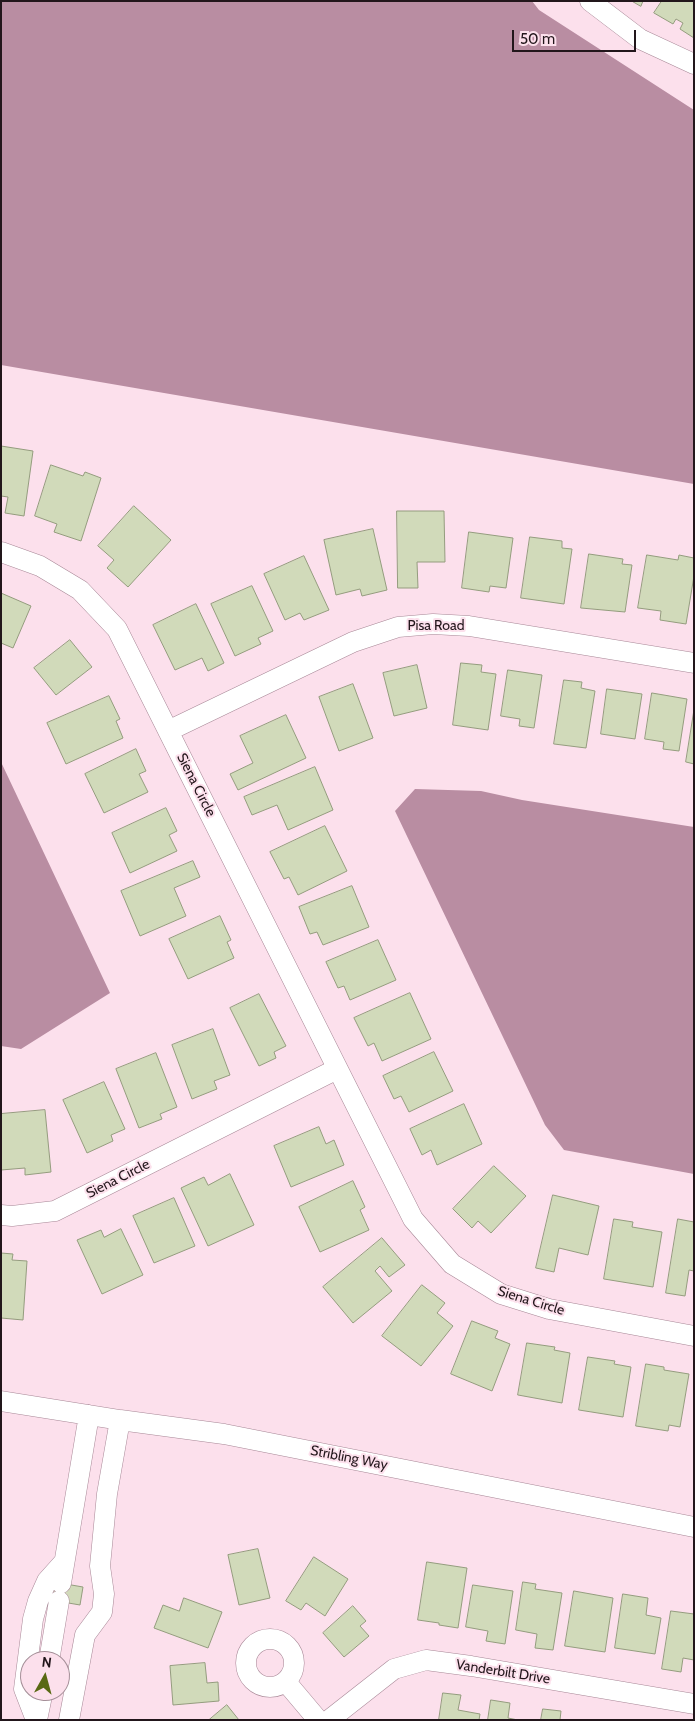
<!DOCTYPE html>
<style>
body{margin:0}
#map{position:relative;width:695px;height:1721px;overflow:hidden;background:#fce0ec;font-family:Cabin,sans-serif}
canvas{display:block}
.frame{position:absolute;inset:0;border:2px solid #22161b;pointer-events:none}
.north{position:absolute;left:20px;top:1651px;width:50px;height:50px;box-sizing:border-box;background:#fce0ec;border:1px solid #a58f98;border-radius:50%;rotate:7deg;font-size:14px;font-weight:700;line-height:20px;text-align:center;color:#22161b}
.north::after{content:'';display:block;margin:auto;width:18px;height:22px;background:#596913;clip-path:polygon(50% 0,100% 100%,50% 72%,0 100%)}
.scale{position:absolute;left:512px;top:30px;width:124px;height:22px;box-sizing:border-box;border:2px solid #22161b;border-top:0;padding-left:6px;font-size:15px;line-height:18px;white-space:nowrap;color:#22161b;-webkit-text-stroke:4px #fce0ec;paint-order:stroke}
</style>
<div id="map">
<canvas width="695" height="1721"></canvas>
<div class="frame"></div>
<div class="north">N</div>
<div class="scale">50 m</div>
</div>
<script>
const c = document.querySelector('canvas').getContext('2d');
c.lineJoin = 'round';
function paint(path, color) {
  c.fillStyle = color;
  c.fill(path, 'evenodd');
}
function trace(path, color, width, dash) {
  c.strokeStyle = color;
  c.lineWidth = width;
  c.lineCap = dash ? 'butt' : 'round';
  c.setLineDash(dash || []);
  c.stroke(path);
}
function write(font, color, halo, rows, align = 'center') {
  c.font = font + ' Cabin,sans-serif';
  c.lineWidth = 4;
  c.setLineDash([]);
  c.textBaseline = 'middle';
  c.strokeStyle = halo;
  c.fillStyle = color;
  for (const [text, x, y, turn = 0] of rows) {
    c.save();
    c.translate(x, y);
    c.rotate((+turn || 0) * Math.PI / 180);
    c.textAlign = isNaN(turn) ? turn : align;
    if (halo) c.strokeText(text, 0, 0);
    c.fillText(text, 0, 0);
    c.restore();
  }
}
paint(new Path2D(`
 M1 1H532L539 10 694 110V484L1 365Z
 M1 762 110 993 21 1049 1 1046Z
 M415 789 481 791 522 800 694 827V1174L564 1150 545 1125 395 811Z`), '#b98da2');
const building = new Path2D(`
 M632 1H643L641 6Z
 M662 1H694V38L680 29 683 23 676 19 673 24 654 13Z
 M1 446 33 451 24 516 5 513 8 497 1 496Z
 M51 465 83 476 85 472 101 478 81 541 54 532 57 524 35 516Z
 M134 506 171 540 128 587 107 568 114 560 98 546Z
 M397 511H444L445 562H417L418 588H398Z
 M373 529 387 590 362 596 360 589 336 595 324 540Z
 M469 532 513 538 506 588 490 586 489 592 462 588Z
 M530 537 562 541V548L572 549 564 604 521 598Z
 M589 554 623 559 622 564 632 565 625 612 581 608Z
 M647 555 678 560 679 555 694 558V576L686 624 660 620 661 611 638 608Z
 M304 556 329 610 304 620 300 613 285 620 264 574Z
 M252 586 273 631 258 638 261 644 235 656 211 604Z
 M1 593 31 606 13 648 1 643Z
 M196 604 224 663 208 671 202 658 175 670 153 625Z
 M70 640 92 667 56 695 34 668Z
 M461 663 482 665 481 672 496 674 488 730 453 725Z
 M417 665 427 708 394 716 383 673Z
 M508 670 542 675 534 728 519 726 520 719 501 716Z
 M564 680 582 682 581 688 595 691 586 748 554 744Z
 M353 684 373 738 339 751 319 697Z
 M607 689 642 694 635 739 601 734Z
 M652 693 687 699 679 751 663 749 664 742 645 739Z
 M109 696 120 719 116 721 123 738 66 764 47 723Z
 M694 710V764L686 762Z
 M286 715 306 758 238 790 230 774 253 763 240 736Z
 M136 749 146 771 139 774 148 792 104 813 85 774Z
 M315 767 333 810 288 830 277 805 252 815 244 797Z
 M166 808 177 831 169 835 177 851 130 873 112 833Z
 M325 826 347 871 298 895 289 877 284 879 270 852Z
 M193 861 200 877 174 888 186 916 140 936 121 891Z
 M352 886 369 927 323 945 317 932 310 934 299 907Z
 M220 916 231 940 227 942 234 958 188 979 169 939Z
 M378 940 396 980 350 1000 344 986 338 988 326 962Z
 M410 993 431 1039 382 1061 374 1043 368 1046 354 1018Z
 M259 994 286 1046 274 1052 276 1058 259 1066 230 1008Z
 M213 1029 230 1075 214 1081 217 1089 192 1099 172 1045Z
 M434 1052 453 1091 409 1112 401 1096 394 1099 383 1076Z
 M156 1053 177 1107 160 1114 162 1119 139 1128 116 1069Z
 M104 1082 125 1129 111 1135 113 1141 87 1153 63 1100Z
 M464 1104 482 1144 437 1165 431 1150 422 1155 410 1129Z
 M45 1110 51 1172 25 1175V1168L1 1170V1114Z
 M319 1127 326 1144 334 1140 344 1165 291 1187 274 1146Z
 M494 1166 526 1196 491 1233 478 1221 472 1228 453 1209Z
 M230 1174 254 1225 208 1246 181 1188 204 1177 208 1185Z
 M353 1181 365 1207 360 1210 369 1230 320 1252 299 1207Z
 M553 1195 599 1206 588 1255 559 1248 554 1272 536 1268Z
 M174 1198 195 1246 154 1263 133 1216Z
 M614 1219 633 1222 632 1227 662 1232 653 1287 604 1279Z
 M678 1219 694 1222V1271L689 1270 685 1296 666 1293Z
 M121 1229 143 1275 102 1294 77 1240 101 1230 104 1237Z
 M382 1238 405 1265 389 1277 380 1266 375 1271 392 1291 353 1323 323 1287Z
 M1 1253 13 1254 12 1260 27 1261 23 1320 1 1318Z
 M422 1285 445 1303 437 1313 453 1326 421 1366 382 1336Z
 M472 1321 498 1331 495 1338 510 1344 492 1391 451 1374Z
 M527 1343 555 1347 554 1350 570 1353 562 1403 518 1395Z
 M588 1357 615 1361 614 1364 631 1367 623 1417 579 1410Z
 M646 1364 664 1367V1370L689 1374 680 1427 669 1425 668 1431 636 1426Z
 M258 1549 270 1598 239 1605 228 1555Z
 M314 1557 348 1579 325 1616 306 1603 301 1610 286 1601Z
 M427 1562 467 1568 458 1628 439 1625V1623L418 1620Z
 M54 1582 83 1587 80 1605 51 1600Z
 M523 1582 536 1584 535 1589 562 1593 553 1650 535 1648 537 1634 516 1630Z
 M473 1585 513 1591 505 1644 486 1641 488 1631 466 1627Z
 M574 1591 613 1598 605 1652 565 1646Z
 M623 1594 648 1598 646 1615 661 1618 655 1654 615 1648Z
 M184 1598 222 1612 208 1648 154 1628 163 1605 179 1611Z
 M353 1606 366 1621 360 1626 369 1636 344 1657 323 1633Z
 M671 1611 694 1614V1660L683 1658 681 1672 662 1669Z
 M205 1663 207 1683 218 1682 219 1701 173 1705 170 1666Z
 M443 1693 461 1695 458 1710 480 1714 479 1720H439Z
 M491 1700 510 1703 508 1718 518 1720H488Z
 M227 1705 239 1720H209Z
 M543 1709 561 1711 560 1720H541Z`);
paint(building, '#d1daba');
trace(building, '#949c7e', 1);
const minor = new Path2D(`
 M590 1 640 39 694 64
 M1 552 40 566 80 590 117 629 413 1219 452 1264 501 1294 549 1309 694 1336
 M168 731 353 642 398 627 433 624 469 626 694 663
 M1 1215 12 1216 55 1211 337 1069
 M1 1401 120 1420 224 1434 694 1527
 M61 1583 89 1415
 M246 1663a24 24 0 1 1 48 0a24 24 0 1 1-48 0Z
 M49 1661 59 1601
 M286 1682 318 1720
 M36 1720 24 1689 33 1619 38 1601 47 1581 64 1562
 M37 1720 43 1691
 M69 1720 85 1635 102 1612 104 1594 100 1566 107 1494 120 1420
 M329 1720 394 1669 426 1660 471 1666 694 1704`);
trace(minor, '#a78796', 21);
trace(minor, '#fff', 20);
write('14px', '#22161b', '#fce0ec', [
 ["Pisa Road",436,626],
 ["Siena Circle",196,785,63],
 ["Siena Circle",118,1179,-27],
 ["Siena Circle",531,1301,17],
 ["Stribling Way",349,1458,11],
 ["Vanderbilt Drive",503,1672,9]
]);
</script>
